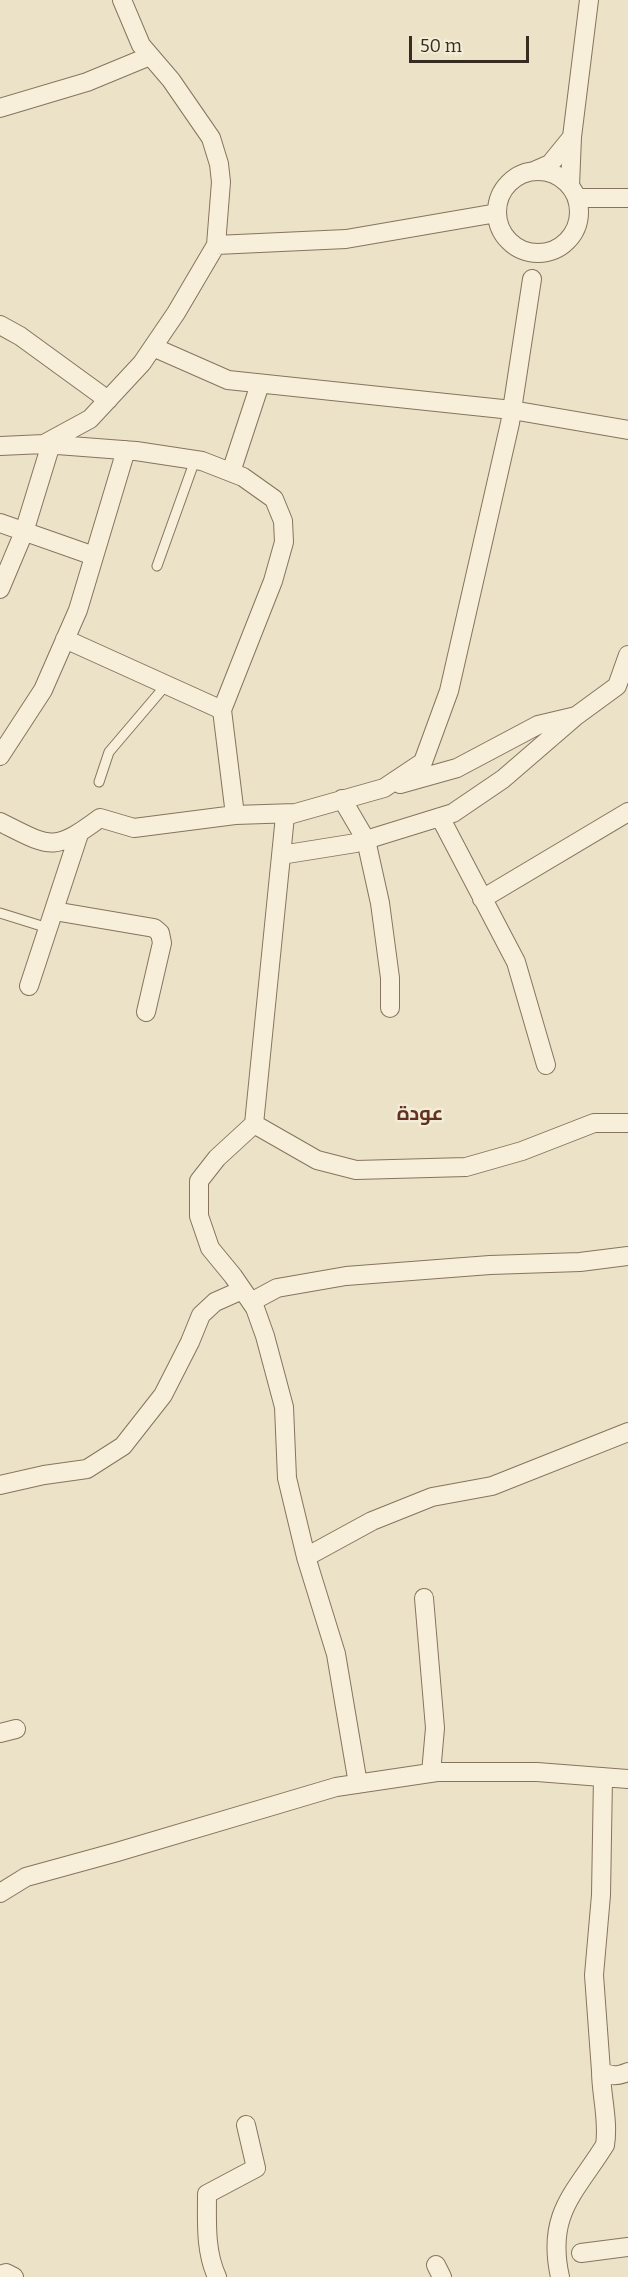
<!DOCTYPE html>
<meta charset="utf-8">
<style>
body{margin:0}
#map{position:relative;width:628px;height:2277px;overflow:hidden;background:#ebe2c7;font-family:Bitter,serif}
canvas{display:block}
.scale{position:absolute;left:409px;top:36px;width:120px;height:27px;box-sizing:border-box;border:3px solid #372c20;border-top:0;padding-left:8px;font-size:18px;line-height:21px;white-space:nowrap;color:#372c20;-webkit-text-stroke:4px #f3ecd6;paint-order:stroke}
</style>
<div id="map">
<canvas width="628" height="2277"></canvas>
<div class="scale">50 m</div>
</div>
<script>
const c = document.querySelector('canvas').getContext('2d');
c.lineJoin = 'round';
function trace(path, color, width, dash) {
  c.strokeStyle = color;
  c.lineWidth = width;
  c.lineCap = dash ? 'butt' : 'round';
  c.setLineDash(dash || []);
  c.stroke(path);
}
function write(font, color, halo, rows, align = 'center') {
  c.font = font + ' Bitter,Cairo,serif';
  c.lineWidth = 5;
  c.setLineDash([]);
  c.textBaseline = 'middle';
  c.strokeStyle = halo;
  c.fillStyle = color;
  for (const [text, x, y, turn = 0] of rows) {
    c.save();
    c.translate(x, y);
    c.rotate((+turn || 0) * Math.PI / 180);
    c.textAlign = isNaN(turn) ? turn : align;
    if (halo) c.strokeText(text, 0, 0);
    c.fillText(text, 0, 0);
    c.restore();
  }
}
const service = new Path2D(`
 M157 566 195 460
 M99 782 109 752 166 685
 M0 913 48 928`);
const minor = new Path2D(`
 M0 108 87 82 150 56
 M572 137 589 0
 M497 212a41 41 0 1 1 82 0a41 41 0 1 1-82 0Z
 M534 171 550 164 572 137 570 186
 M577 198H628
 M216 245 346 239 497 213
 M0 325 20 336 108 400
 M153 347 228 380 512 410 628 430
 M44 444 136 451 202 461 243 477 274 499 283 521 284 542 273 581 222 710 235 815
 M0 446 44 444 90 419 142 363 176 313 216 245 221 182 219 164 211 138 171 80 141 45 122 0
 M231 472 260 384
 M0 523 94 556
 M0 589 24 532 51 444
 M65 639 222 710
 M0 756 43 690 78 610 126 450
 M400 784 457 768 538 725 576 716 617 686 628 655
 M342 799 366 840 380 903 390 978V1008
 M440 817 516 962 546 1065
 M0 822C50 847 53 853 100 818L134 828 235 815 295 813
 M281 855 356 843 453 813 503 779 576 716
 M482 899 628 812
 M54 911 154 928 160 933 162 943 146 1012
 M29 986 79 834
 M254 1124 317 1160 356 1170 466 1167 522 1151 594 1123H628
 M251 1302 277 1288 346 1276 490 1265 580 1262 628 1256
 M0 1485 44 1475 87 1469 123 1446 163 1395 190 1342 201 1315 215 1302 242 1290
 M306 1557 372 1521 432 1497 492 1486 628 1432
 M424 1598 435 1728 431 1773
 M0 1733 16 1729
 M603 1777 601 1895 594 1975 601 2071C611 2077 618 2076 628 2072
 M358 1784 336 1654 306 1557 287 1478 284 1407 265 1336 255 1308 233 1276 210 1248 199 1216V1181L217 1158 254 1124 285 816 384 788 423 762 449 691 510 423 532 279
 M0 1893 26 1877 117 1852 336 1787 437 1772H537L628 1779
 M581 2253 628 2247
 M436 2265 442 2277
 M0 2275 6 2273 14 2277
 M217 2277C205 2251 207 2222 207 2194L256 2168 246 2125
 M560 2277C546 2214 575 2193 605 2145 609 2121 601 2095 601 2071`);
trace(service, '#86745e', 11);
trace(minor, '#86745e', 20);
trace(service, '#f7efda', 9);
trace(minor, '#f7efda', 18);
write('bold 20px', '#613123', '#f3ecd6', [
 ["عودة",420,1114]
]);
</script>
